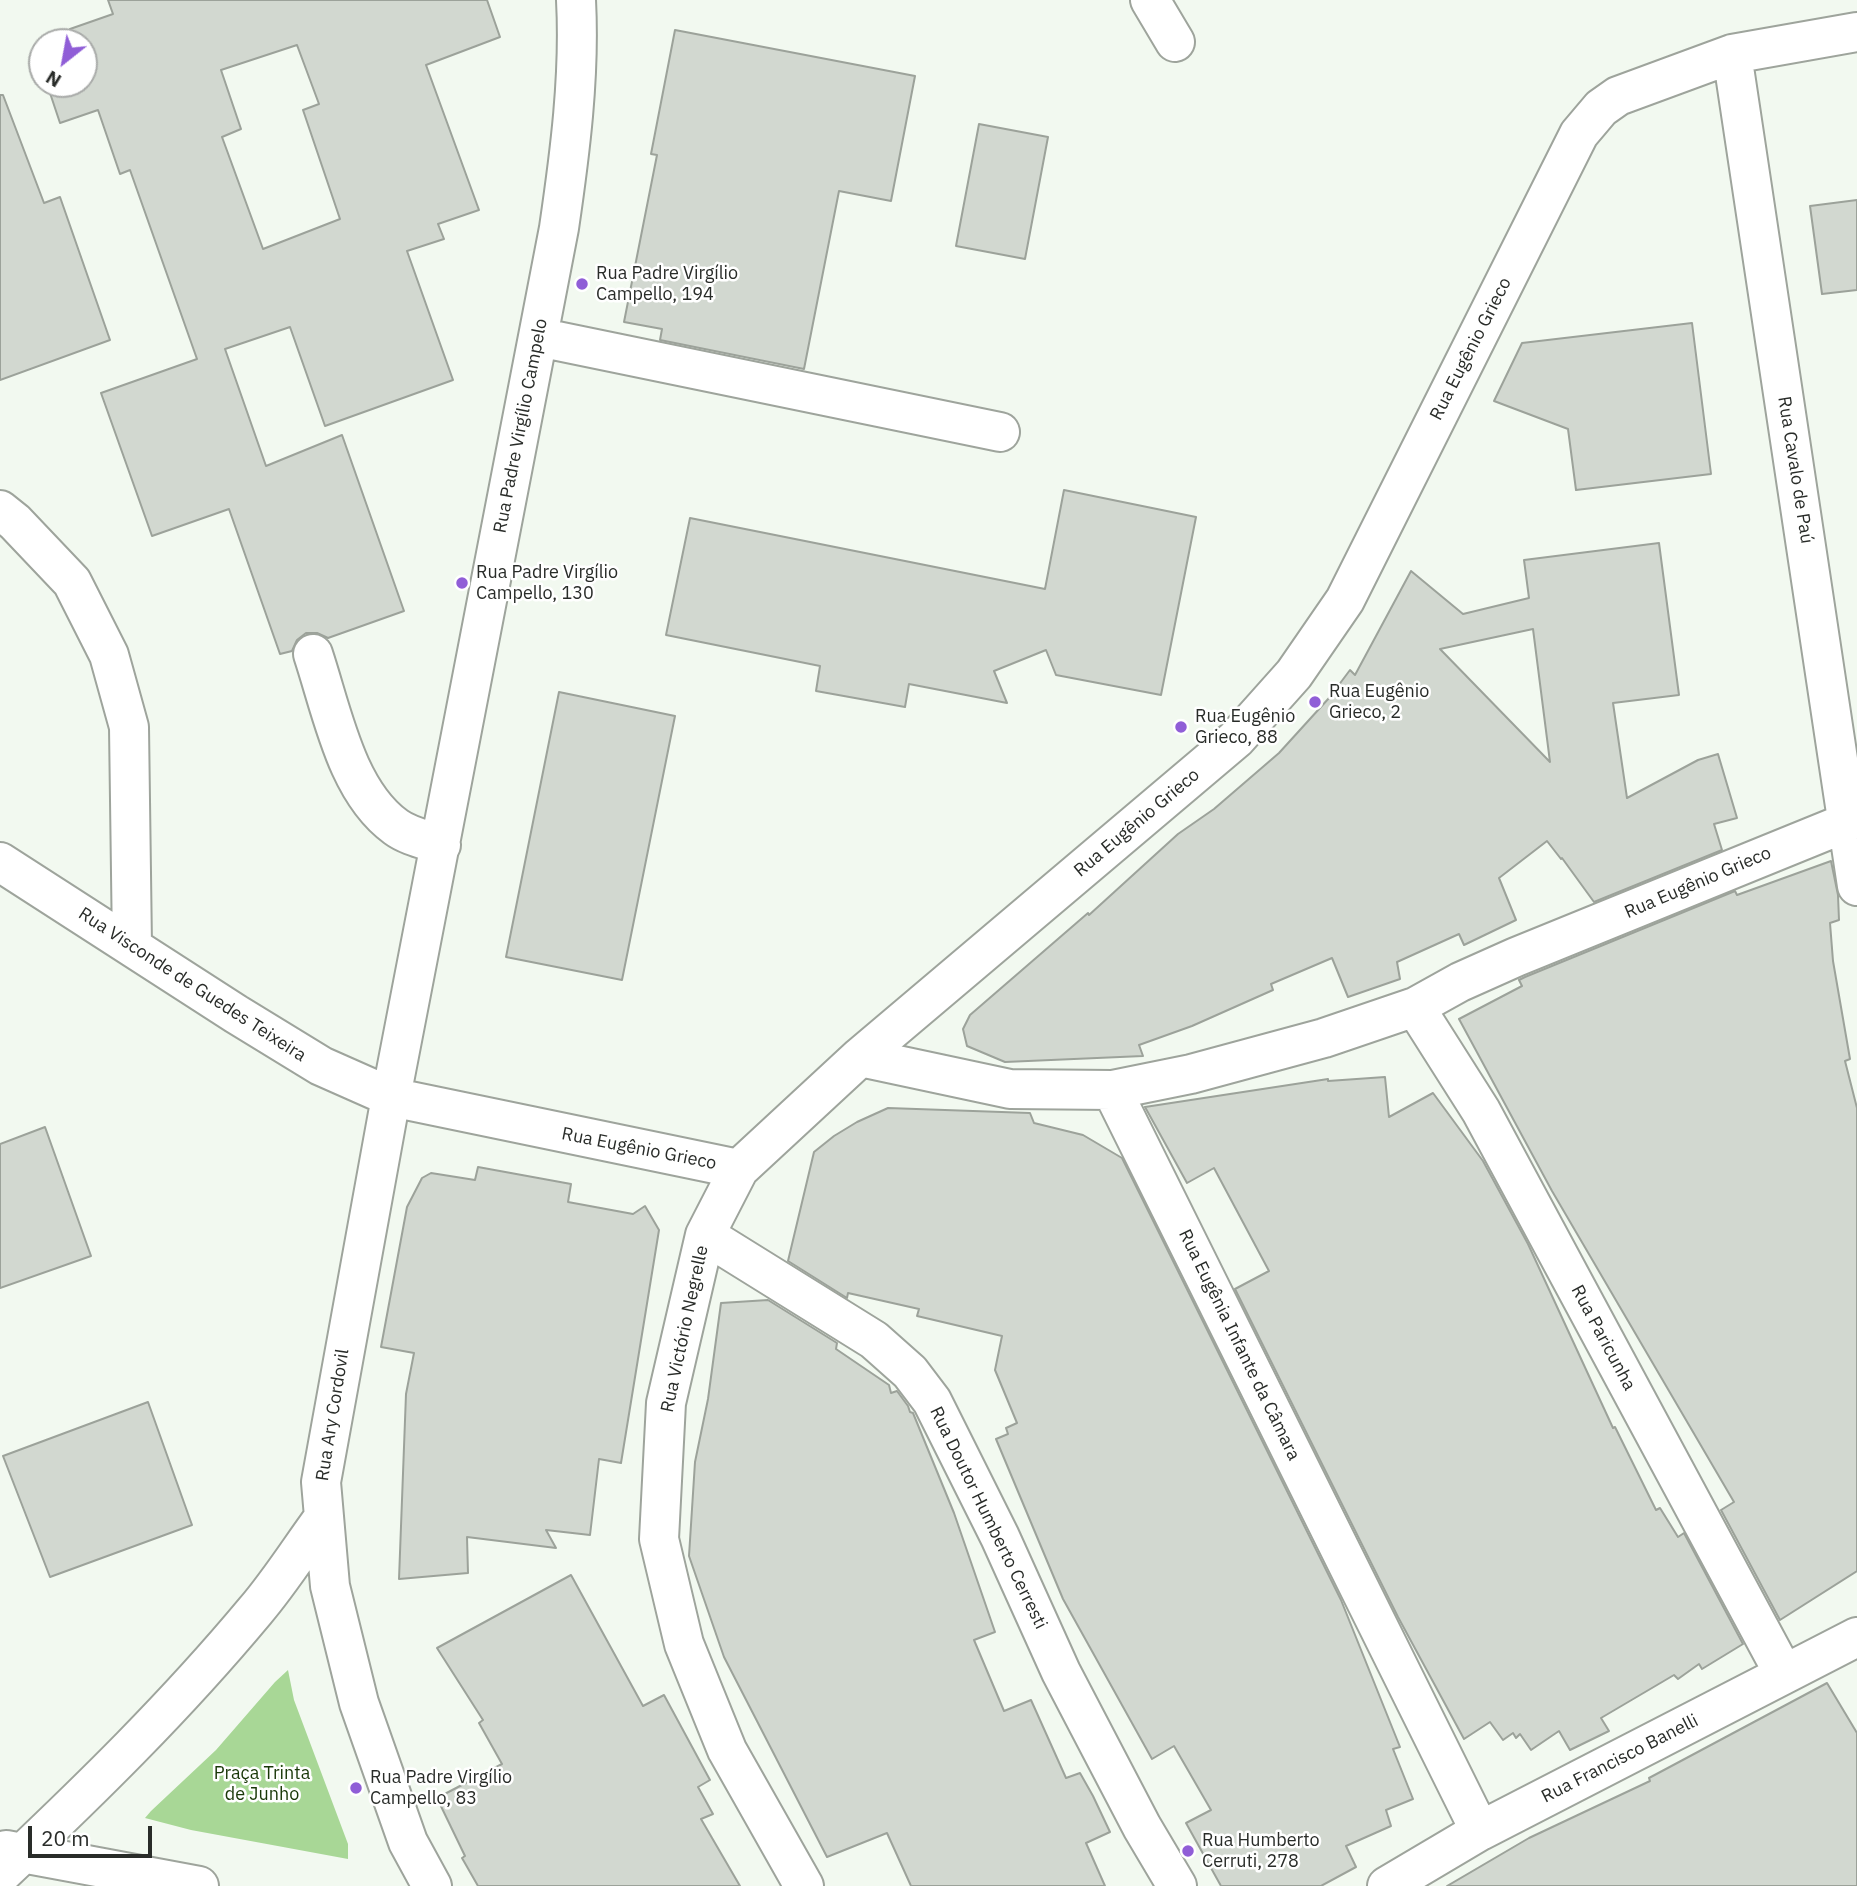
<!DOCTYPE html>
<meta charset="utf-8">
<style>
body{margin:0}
#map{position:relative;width:1857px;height:1886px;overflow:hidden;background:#f2f9f0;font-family:"IBM Plex Sans",sans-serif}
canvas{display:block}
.north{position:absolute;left:28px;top:28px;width:70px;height:70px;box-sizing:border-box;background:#fff;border:2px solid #a9aba9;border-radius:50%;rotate:211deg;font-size:19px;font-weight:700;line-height:28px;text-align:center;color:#292c29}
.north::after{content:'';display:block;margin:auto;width:24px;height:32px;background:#905ed7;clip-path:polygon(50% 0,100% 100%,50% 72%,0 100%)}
.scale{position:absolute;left:28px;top:1826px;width:124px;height:32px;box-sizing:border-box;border:4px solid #292c29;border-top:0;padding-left:9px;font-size:21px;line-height:24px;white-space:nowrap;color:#292c29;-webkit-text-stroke:5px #fff;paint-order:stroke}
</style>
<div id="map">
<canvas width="1857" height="1886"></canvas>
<div class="north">N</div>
<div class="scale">20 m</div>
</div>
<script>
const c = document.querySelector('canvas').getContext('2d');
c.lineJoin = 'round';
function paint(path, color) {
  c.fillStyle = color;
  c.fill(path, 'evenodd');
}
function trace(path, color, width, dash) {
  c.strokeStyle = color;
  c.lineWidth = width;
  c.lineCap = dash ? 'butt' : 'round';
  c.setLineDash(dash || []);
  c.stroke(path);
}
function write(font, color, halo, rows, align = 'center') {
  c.font = font + ' "IBM Plex Sans",sans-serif';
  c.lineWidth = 5;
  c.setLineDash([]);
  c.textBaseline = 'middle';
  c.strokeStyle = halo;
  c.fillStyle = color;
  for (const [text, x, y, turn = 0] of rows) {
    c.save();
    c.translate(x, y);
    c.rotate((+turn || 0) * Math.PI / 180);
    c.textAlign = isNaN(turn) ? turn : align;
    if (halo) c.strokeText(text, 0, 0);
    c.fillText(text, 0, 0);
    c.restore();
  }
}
paint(new Path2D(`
 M288 1670 294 1700 348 1844V1859L191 1830 145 1818 151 1811 216 1750 275 1682Z`), '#a8d796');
const building = new Path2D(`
 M108 0H487L500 37 426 65 479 210 438 224 444 239 407 251 453 380 325 426 290 327 225 349 266 466 342 435 404 611 328 638 317 633H306L297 640 292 651 280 654 229 509 152 536 101 393 197 359 130 170 120 174 98 110 60 123 47 84H89L84 71V42H74L70 29 113 14ZM297 45 319 104 303 110 340 219 263 249 222 137 241 129 221 70Z
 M675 30 915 76 891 201 839 191 804 369 660 340 662 329 624 322 657 155 651 154Z
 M0 95H3L44 203 60 197 110 340 0 380Z
 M979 124 1048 137 1025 259 956 246Z
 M1857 200V290L1822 294 1810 206Z
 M1692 323 1711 474 1576 490 1568 429 1494 401 1522 343Z
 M1064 490 1196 517 1161 695 1056 675 1046 650 994 671 1007 703 909 684 905 707 816 691 820 666 666 635 690 518 1045 589Z
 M1659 543 1679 695 1613 703 1627 798 1698 760 1718 754 1737 818 1714 824 1722 850 1594 902 1562 858 1561 859 1547 841 1499 878 1516 920 1464 945 1459 934 1397 962 1400 979 1348 997 1332 958 1271 984 1273 990 1192 1026 1139 1045 1143 1056 1005 1062 967 1046 963 1029 970 1015 1088 913 1089 915 1178 834 1214 809 1279 753 1329 698 1350 670 1355 675 1411 571 1463 614 1529 598 1524 560ZM1533 629 1550 762 1440 649Z
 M559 692 675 716 622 980 506 957Z
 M1831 861 1838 895 1839 920 1830 923 1833 961 1850 1059 1845 1061 1857 1108V1571L1780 1620 1721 1510 1734 1502 1552 1191 1459 1019 1522 986 1519 980 1525 977 1735 891 1737 895Z
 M1385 1077 1389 1117 1433 1093 1483 1161 1528 1244 1613 1428 1615 1427 1656 1510 1660 1508 1678 1537 1684 1533 1743 1644 1702 1669 1699 1664 1678 1679 1674 1675 1601 1718 1609 1731 1570 1750 1559 1731 1531 1750 1520 1734 1516 1738 1513 1733 1503 1740 1490 1722 1464 1739 1398 1617 1235 1289 1269 1271 1214 1168 1187 1183 1145 1107 1328 1079V1081Z
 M888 1108 1030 1113 1034 1123 1083 1135 1122 1158 1341 1600 1400 1747 1393 1749 1413 1799 1386 1810 1391 1826 1346 1846 1356 1867 1321 1886H1221L1186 1823 1211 1810 1174 1746 1152 1759 1063 1599 996 1439 1008 1434 1006 1428 1017 1423 995 1370 1002 1336 917 1316 919 1309 848 1293 847 1298 788 1261 814 1152 834 1136 857 1122Z
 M45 1127 91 1256 0 1288V1144Z
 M478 1167 571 1184 568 1202 633 1214 645 1206 659 1230 621 1463 599 1459 590 1535 546 1530 556 1548 467 1537 468 1573 399 1579 406 1394 414 1353 381 1347 407 1207 422 1178 431 1173 475 1180Z
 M768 1300 837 1343 836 1349 889 1385 891 1393 897 1391 908 1406 910 1412 913 1413 954 1513 995 1632 974 1640 1004 1711 1031 1700 1066 1778 1080 1773 1093 1796 1110 1832 1086 1843 1105 1886H911L887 1833 827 1857 724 1657 689 1556 695 1462 708 1399 721 1303Z
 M148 1402 192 1525 50 1577 3 1456Z
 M571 1575 643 1706 664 1695 710 1780 698 1787 713 1814 701 1819 740 1886H478L462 1858 465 1856 437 1798 502 1764 479 1723 483 1720 437 1648Z
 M1827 1683 1857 1733V1886H1447L1529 1838 1650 1781 1649 1778Z`);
paint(building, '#d2d8d0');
trace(building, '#9ca29a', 2);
const minor = new Path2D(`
 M1150 0 1175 42
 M1732 54 1857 886
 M538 337 1000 432
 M0 510 15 522 72 582 109 655 129 727 132 946
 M313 654C332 711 346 791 396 827 408 836 427 840 441 845
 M0 862 236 1014 321 1066 391 1097 739 1169 860 1057 1236 739 1294 674 1345 600 1579 134 1601 108 1618 96 1732 54 1857 32
 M1415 1007 1481 1111 1784 1674
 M860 1057 1010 1089 1112 1090 1191 1074 1324 1038 1415 1007 1460 982 1516 957 1848 822
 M1112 1090 1480 1831
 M739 1169 705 1235 666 1403 659 1539 684 1644 727 1750 804 1886
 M705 1235 874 1340 910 1372 932 1401 1000 1537 1061 1672 1142 1827 1177 1886
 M6 1850 199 1886
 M0 1875C90 1790 175 1707 255 1611 280 1582 301 1548 324 1517
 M432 1886 408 1842 359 1703 330 1586 321 1482 391 1097 559 228C570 153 580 76 576 0
 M1387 1886 1480 1831 1857 1637`);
trace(minor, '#9ea49c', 42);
trace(minor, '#fff', 38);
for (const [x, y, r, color] of [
 [582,284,7,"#905ed7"],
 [462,583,7,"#905ed7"],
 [1315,702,7,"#905ed7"],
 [1181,727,7,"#905ed7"],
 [356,1788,7,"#905ed7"],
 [1188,1851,7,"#905ed7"]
]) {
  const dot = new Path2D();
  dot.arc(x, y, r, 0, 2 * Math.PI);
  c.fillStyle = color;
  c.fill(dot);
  trace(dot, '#fff', 2.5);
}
write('18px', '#292c29', '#fff', [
 ["Rua Padre Virgílio",596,274],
 ["Campello, 194",596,295],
 ["Rua Padre Virgílio",476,573],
 ["Campello, 130",476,594],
 ["Rua Eugênio",1329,692],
 ["Grieco, 2",1329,713],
 ["Rua Eugênio",1195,717],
 ["Grieco, 88",1195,738],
 ["Rua Padre Virgílio",370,1778],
 ["Campello, 83",370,1799],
 ["Rua Humberto",1202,1841],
 ["Cerruti, 278",1202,1862]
], 'left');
write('18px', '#292c29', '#fff', [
 ["Rua Eugênio Grieco",1471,349,-63],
 ["Rua Padre Virgílio Campelo",521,426,-79],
 ["Rua Cavalo de Paú",1795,470,81],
 ["Rua Eugênio Grieco",1137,823,-40],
 ["Rua Eugênio Grieco",1698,883,-23],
 ["Rua Visconde de Guedes Teixeira",192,985,33],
 ["Rua Eugênio Grieco",639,1149,11],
 ["Rua Victório Negrelle",685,1329,-78],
 ["Rua Paricunha",1603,1338,62],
 ["Rua Eugênia Infante da Câmara",1239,1345,64],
 ["Rua Ary Cordovil",333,1415,-81],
 ["Rua Doutor Humberto Cerresti",988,1518,64],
 ["Rua Francisco Banelli",1620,1759,-27]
]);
write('18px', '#183707', '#fff', [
 ["Praça Trinta",262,1774],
 ["de Junho",262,1795]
]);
</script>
